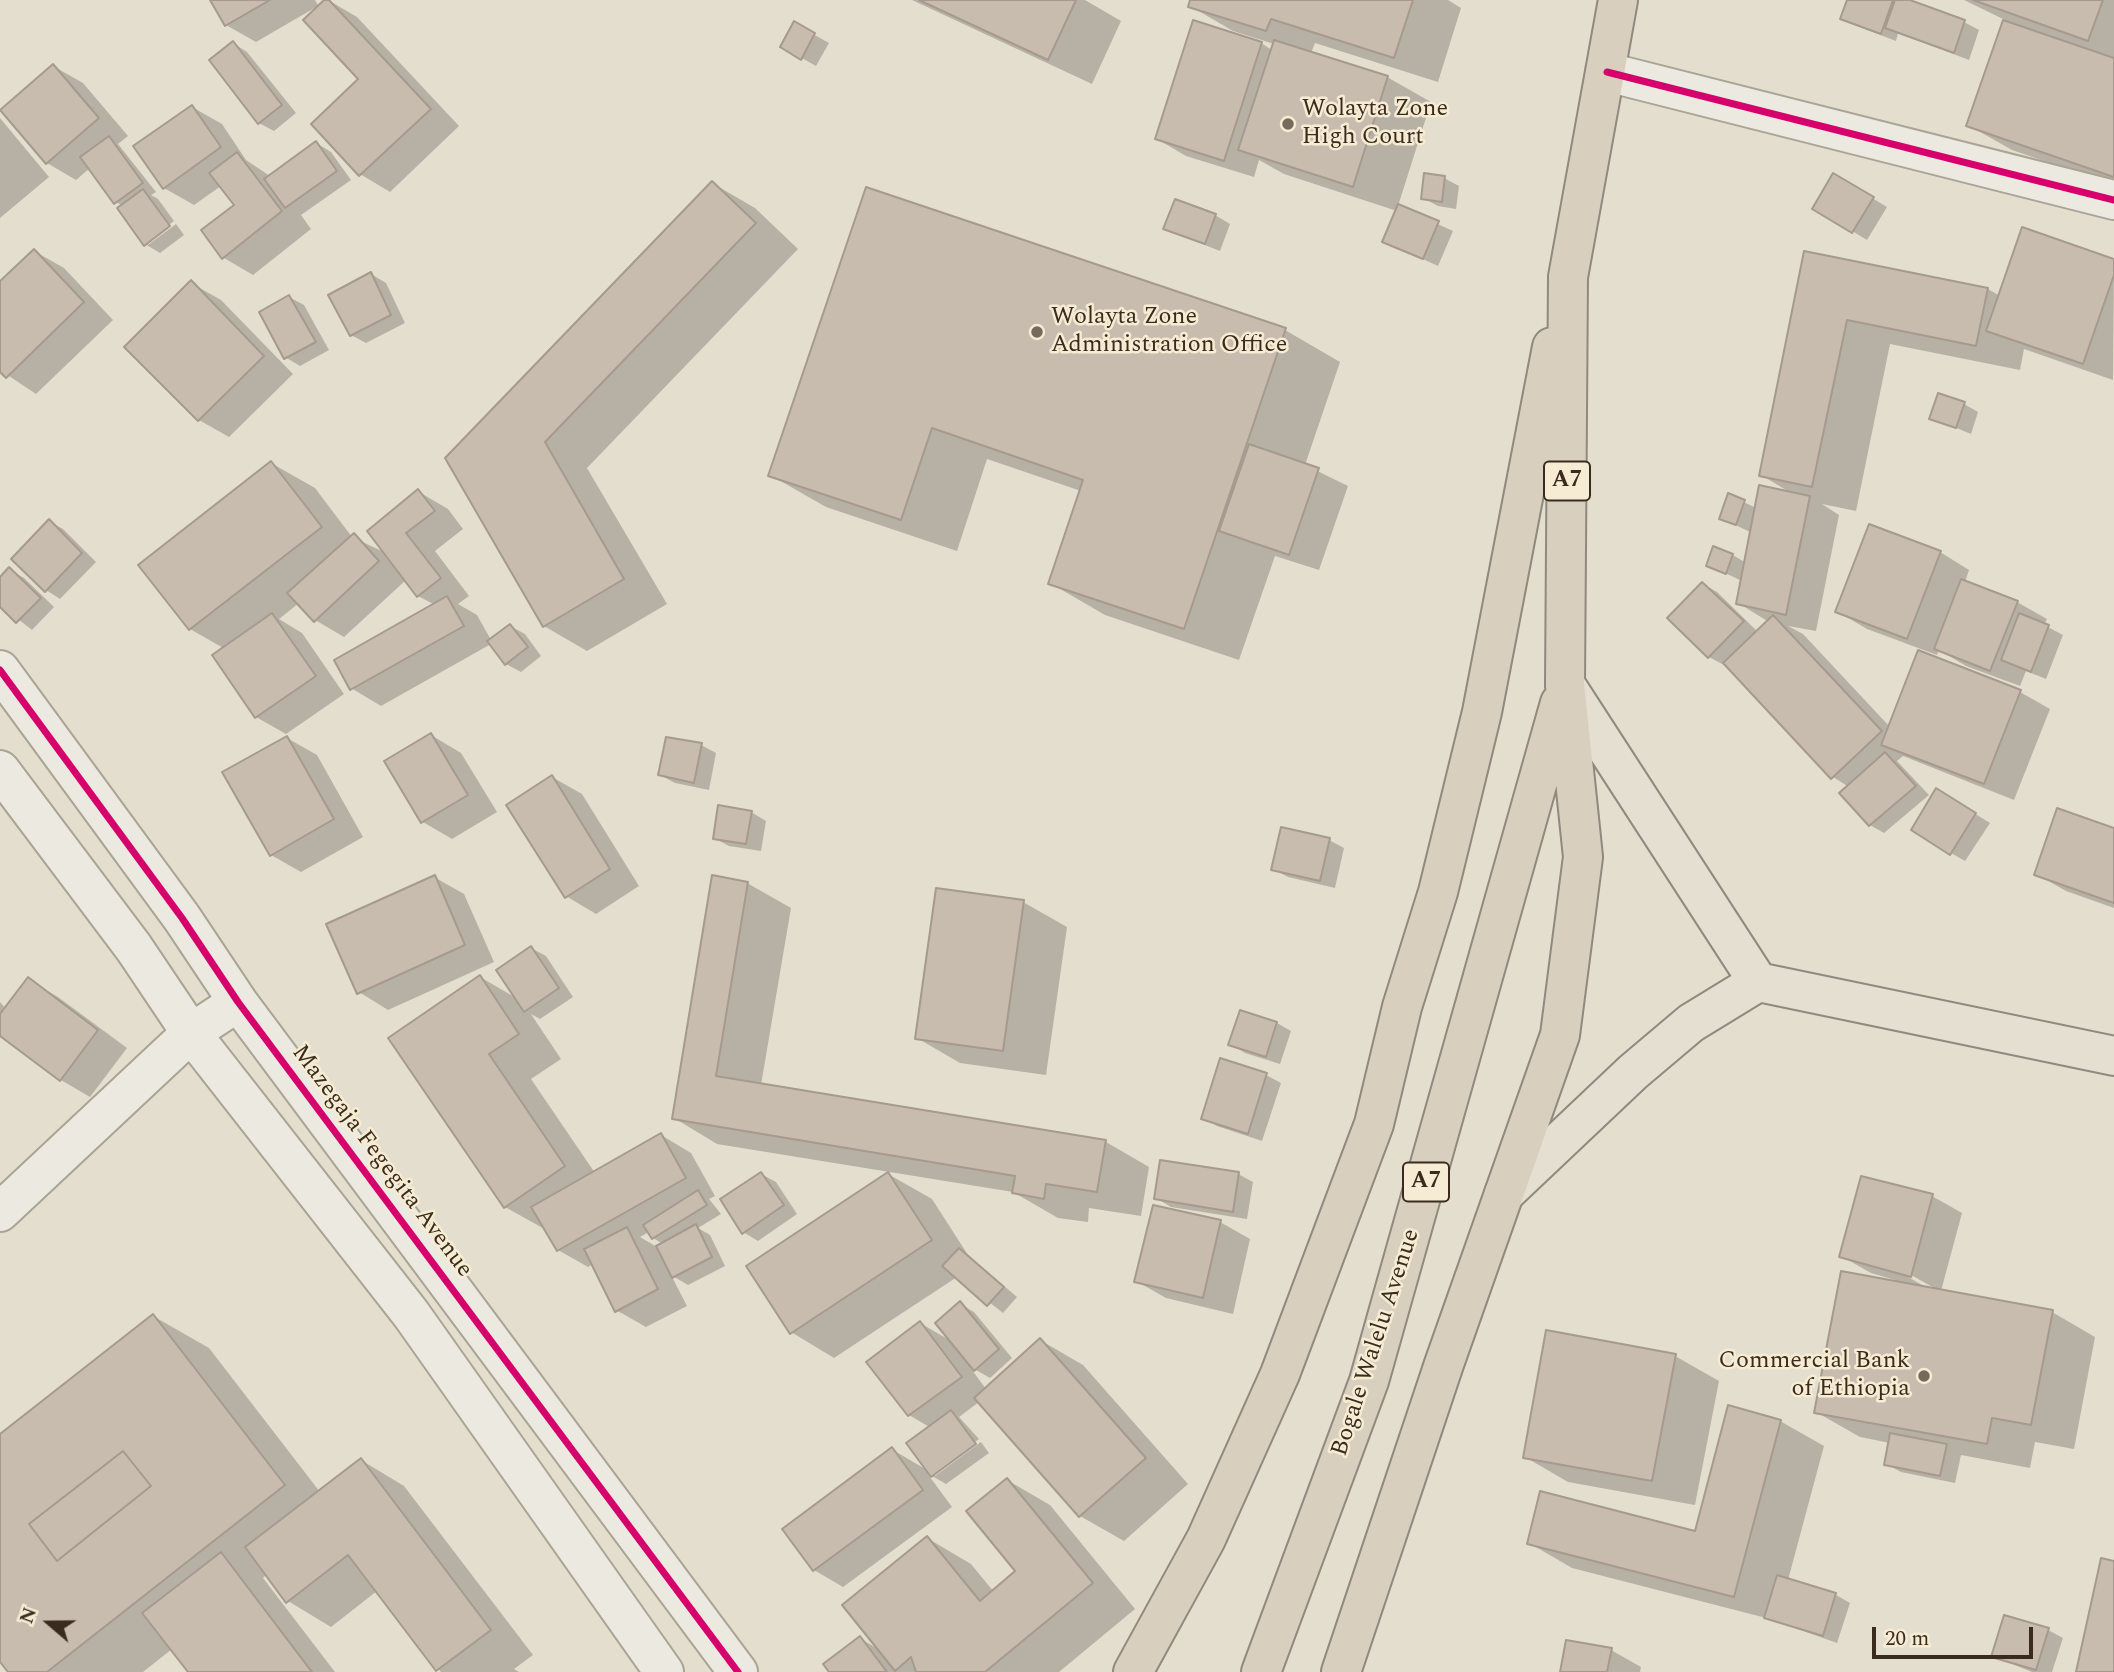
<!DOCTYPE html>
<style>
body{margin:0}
#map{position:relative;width:2114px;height:1672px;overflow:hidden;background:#e4dece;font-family:Spectral,serif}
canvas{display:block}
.north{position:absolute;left:14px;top:1588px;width:70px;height:70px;-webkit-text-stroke:5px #f6ecd4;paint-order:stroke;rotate:290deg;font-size:19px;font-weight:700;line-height:28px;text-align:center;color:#392c1e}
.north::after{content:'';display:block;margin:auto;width:24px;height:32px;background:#392c1e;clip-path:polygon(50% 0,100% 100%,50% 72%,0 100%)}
.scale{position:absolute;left:1872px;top:1627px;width:161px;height:32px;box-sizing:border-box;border:4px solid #392c1e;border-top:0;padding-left:9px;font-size:21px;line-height:24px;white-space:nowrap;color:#392c1e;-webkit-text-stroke:5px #f6ecd4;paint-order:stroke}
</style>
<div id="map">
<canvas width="2114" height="1672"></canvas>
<div class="north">N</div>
<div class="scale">20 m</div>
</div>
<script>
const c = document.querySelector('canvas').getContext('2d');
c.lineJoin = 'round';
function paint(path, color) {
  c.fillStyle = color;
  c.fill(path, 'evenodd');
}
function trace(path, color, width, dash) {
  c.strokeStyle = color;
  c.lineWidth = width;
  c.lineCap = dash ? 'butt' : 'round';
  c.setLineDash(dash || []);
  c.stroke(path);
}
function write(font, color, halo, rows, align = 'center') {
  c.font = font + ' Spectral,serif';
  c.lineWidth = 5;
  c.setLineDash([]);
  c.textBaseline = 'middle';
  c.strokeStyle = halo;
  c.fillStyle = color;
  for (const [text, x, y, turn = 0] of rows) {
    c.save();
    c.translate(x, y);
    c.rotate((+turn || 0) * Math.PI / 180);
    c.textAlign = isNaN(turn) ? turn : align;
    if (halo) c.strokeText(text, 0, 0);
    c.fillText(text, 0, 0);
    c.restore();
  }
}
paint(new Path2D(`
 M212 0H315L319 7 328 0 357 17 459 126 390 192 360 174 361 80 318 6 256 42 226 25Z
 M912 0H1085L1121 21 1092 84Z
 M1192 0H1448L1461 8 1438 82 1315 43 1311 53 1387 77 1431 102 1398 206 1453 231 1438 266 1384 241 1397 211 1284 174 1259 160 1254 177 1186 156 1157 139 1261 43 1272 50 1274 44 1233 31 1190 6Z
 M1849 0H1910L1964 22 1979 30 1969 60 1898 33 1896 41 1857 26 1842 18Z
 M1964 0H2114V185L2012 150 1968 125 2005 20Z
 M795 24 829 43 816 66 782 47Z
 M233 43 247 52 296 113 274 131 259 123Z
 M53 66 83 83 128 136 118 144 156 192 151 195 158 199 174 221 148 240V245L176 224 184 235 160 253 145 244 123 206 116 202 90 168 76 180 47 163Z
 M192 107 222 124 246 160 270 176 316 143 331 152 351 180 301 215 311 229 253 275 224 258 236 205 221 186 194 205 164 188Z
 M0 118 49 177 0 218Z
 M1834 175 1887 207 1867 240 1814 208Z
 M1444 178 1459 186 1456 209 1438 206 1423 198Z
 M712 183 755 208 798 249 587 468 667 604 587 651 544 626 447 459Z
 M867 189 1285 330 1340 362 1305 465 1348 486 1319 570 1275 556 1239 660 1105 615 1050 583 1081 491 987 459 957 551 826 507 770 475Z
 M1215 215 1230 224 1220 251 1165 229Z
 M34 251 64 268 113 320 36 394 0 370V284Z
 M1805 253 1988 289 2000 296 2114 261 2113 380 2024 349 2020 370 1890 344 1856 511 1822 504 1839 515 1816 631 1788 626 1803 634 1890 727 2020 692 2050 709 2014 800 1903 756 1897 761 1929 795 1884 833 1870 825 1849 787 1833 777 1726 663 1724 665 1709 657 1670 618 1703 584 1717 592 1758 632 1769 622 1738 603 1742 581 1708 565 1733 555 1746 563 1752 533 1721 518 1729 495 1756 508 1791 493 1761 475Z
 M371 274 386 283 405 323 366 343 351 335Z
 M191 283 221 300 293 374 229 437 199 420 127 347Z
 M289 297 304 305 329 350 300 366 285 357Z
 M1964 404 1978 412 1971 434 1932 418Z
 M271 463 315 488 352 537 386 553 419 492 448 509 463 529 435 551 469 596 458 604 477 615 491 640 510 626 525 634 541 656 521 672 506 664 491 644 381 706 351 688 435 605 418 596 406 580 344 637 315 620 299 603 279 619 302 633 344 694 286 734 256 717 225 649 190 629Z
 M49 521 63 529 96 562 60 599 46 590Z
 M1940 552 1969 570 1965 582 2017 602 2047 619 2044 625 2063 635 2046 679 2026 671 2020 686 1966 666 1939 650 1937 655 1867 629 1838 612Z
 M10 570 24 578 54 607 32 630 0 605V580Z
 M431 735 461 753 497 812 452 839 423 822Z
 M287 738 317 755 363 837 301 872 271 855Z
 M701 745 716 753 709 790 675 783 660 775Z
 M552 777 582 794 639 886 596 914 566 896Z
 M1951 799 1990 823 1965 861 1951 853Z
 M751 812 766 821 761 851 729 846 714 838Z
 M2114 829V908L2066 891 2036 874Z
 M1329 840 1344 848 1335 888 1288 877 1273 869Z
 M434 877 464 894 494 962 388 1010 359 992Z
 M747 883 791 908 761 1085 1106 1142 1149 1167 1141 1216 1089 1208 1088 1222 1058 1218 1013 1192 717 1144 674 1118Z
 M1023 902 1067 927 1046 1075 960 1063 917 1038Z
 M531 948 546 956 573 997 540 1019 531 1014 561 1059 531 1079 595 1173 661 1135 691 1153 715 1196 709 1199 721 1214 698 1228 710 1235 725 1266 688 1285 671 1275 687 1306 646 1327 616 1310 593 1264 588 1267 558 1250 548 1231 505 1207 480 977 518 999ZM649 1232 653 1238 663 1244 657 1247 640 1237Z
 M28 980 58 997 127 1048 90 1097 61 1080 0 1034V1002L6 1009Z
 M1241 1012 1277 1023 1291 1031 1280 1064 1245 1053 1230 1044Z
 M1266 1075 1281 1083 1262 1141 1217 1126 1203 1118Z
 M761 1174 776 1182 797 1214 758 1241 743 1232Z
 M888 1174 932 1199 968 1255 1017 1297 1003 1313 957 1277 834 1358 791 1332Z
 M1238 1174 1253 1182 1247 1219 1171 1207 1156 1198Z
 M1932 1196 1962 1213 1941 1291 2052 1312 2095 1337 2074 1449 2035 1442 2030 1468 1961 1455 1955 1483 1901 1472 1886 1464 1890 1443 1860 1437 1816 1412 1895 1280 1871 1273 1841 1256ZM1904 1271 1936 1289H1929L1903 1274Z
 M1220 1222 1250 1239 1233 1314 1166 1298 1136 1281Z
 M960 1304 974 1312 1012 1358 990 1378 969 1366 986 1389 1040 1340 1083 1365 1188 1484 1124 1541 1080 1516 979 1402 959 1417 979 1439 935 1472V1476L981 1442 989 1453 946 1484 927 1473 952 1507 843 1587 814 1570 893 1450 927 1470 931 1428 909 1415 920 1323 951 1341Z
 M153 1316 209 1348 320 1492 361 1460 404 1486 533 1655 514 1669 519 1672H441L377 1591 331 1627 288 1601 267 1574 263 1578 335 1672H190L172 1649 143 1672H10L0 1659V1436Z
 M1675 1356 1719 1381 1695 1505 1568 1482 1525 1457Z
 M1780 1421 1824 1446 1788 1580 1836 1595 1850 1603 1837 1643 1770 1619 1572 1568 1529 1543 1696 1534Z
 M1007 1480 1050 1505 1135 1609 1059 1672H831L861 1639 880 1650 927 1538 971 1564 994 1592 1018 1571Z
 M2048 1630 2063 1638 2052 1672H2032L1993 1656Z
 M1611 1650 1641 1667 1640 1672H1562Z`), '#0003');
const building = new Path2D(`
 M210 0H270L225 26Z
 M324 0H329L431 109 359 176 311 124 358 79 303 20Z
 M919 0H1076L1048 60Z
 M1190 0H1413L1394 58 1271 19 1266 31 1188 7Z
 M1847 0H1893L1881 34 1840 19Z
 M1895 0H1910L1965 20 1954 53 1885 28Z
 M1973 0H2103L2088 41Z
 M1193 20 1262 42 1224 161 1155 139Z
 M2003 20 2114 58V177L1966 126Z
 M794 21 815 33 801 60 780 47Z
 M1274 40 1388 76 1353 187 1238 150Z
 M233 41 282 105 258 124 209 60Z
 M53 64 99 118 46 164 0 110Z
 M192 105 221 147 163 189 133 146Z
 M109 136 143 183 114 204 80 157Z
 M316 141 337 171 285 208 264 179Z
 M237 152 282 211 222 259 201 230 234 205 209 173Z
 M1424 173 1445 176 1442 202 1421 199Z
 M1833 173 1874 197 1852 233 1812 209Z
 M712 181 756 223 545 442 624 579 543 627 445 458Z
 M866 187 1286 328 1184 629 1048 584 1083 480 932 428 901 520 768 476Z
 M143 189 170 226 144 246 117 208Z
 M1175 199 1216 214 1205 244 1163 229Z
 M1398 204 1439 221 1423 259 1382 242Z
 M2022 227 2114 259V275L2083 364 1986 331Z
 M34 249 84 302 6 378 0 372V281Z
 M1804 251 1988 288 1976 346 1847 320 1812 487 1759 476Z
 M371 272 391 315 350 336 328 295Z
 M191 280 264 356 198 421 124 347Z
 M289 295 316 342 284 359 259 312Z
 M1938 393 1965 402 1956 428 1929 419Z
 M1249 444 1319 468 1289 555 1219 531Z
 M271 461 322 527 189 630 138 565Z
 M1759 485 1810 496 1786 615 1736 604Z
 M418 489 435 511 406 533 441 578 417 597 367 531Z
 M1728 493 1745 500 1736 525 1719 519Z
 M49 519 82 553 45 592 11 559Z
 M1869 524 1941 551 1907 639 1835 612Z
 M354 533 379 561 314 622 287 593Z
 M1713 546 1733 554 1726 574 1706 566Z
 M9 567 41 598 16 623 0 607V577Z
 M1961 579 2018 601 1990 671 1934 649Z
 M1702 582 1744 621 1708 658 1667 618Z
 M447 596 464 626 350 690 334 660Z
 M272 613 316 676 255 718 212 655Z
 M2019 613 2049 625 2031 672 2001 660Z
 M1773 615 1882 731 1831 779 1723 663Z
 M510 624 528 647 505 665 487 641Z
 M1918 650 2021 690 1984 784 1881 745Z
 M431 733 468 795 421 823 384 761Z
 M287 736 334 819 270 856 222 772Z
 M666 737 702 743 694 783 658 775Z
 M1885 752 1916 786 1869 826 1839 793Z
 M552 775 610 869 565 898 506 805Z
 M1936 788 1976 813 1950 855 1911 830Z
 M718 805 752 811 746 844 713 839Z
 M2057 808 2114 828V903L2034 875Z
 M1281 827 1330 838 1320 881 1271 870Z
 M435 875 465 945 357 994 326 924Z
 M712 875 748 882 716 1076 1106 1140 1097 1192 1046 1184 1044 1199 1012 1193 1015 1176 672 1119Z
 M936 888 1024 900 1003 1051 915 1039Z
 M531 946 559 988 524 1012 496 970Z
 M480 975 519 1034 489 1054 565 1166 504 1208 388 1038Z
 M28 977 98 1030 60 1081 0 1036V1014Z
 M1240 1010 1277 1022 1266 1057 1228 1045Z
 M1220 1058 1267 1073 1248 1134 1201 1119Z
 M661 1133 686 1178 557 1251 531 1207Z
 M1160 1160 1239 1172 1233 1212 1154 1199Z
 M761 1172 784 1205 742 1234 720 1199Z
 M888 1172 932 1240 790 1334 746 1266Z
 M1861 1176 1933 1194 1911 1277 1839 1257Z
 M698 1190 707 1205 652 1239 643 1225Z
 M1153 1205 1221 1220 1203 1298 1134 1282Z
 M696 1224 712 1257 672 1278 656 1246Z
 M627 1227 658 1289 615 1312 584 1249Z
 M959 1248 1004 1287 987 1306 942 1266Z
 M1841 1271 2053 1310 2031 1425 1992 1418 1987 1444 1814 1413Z
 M960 1301 999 1349 974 1371 935 1323Z
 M153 1314 285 1485 47 1672H8L0 1662V1434ZM123 1451 151 1486 57 1561 29 1524Z
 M920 1321 962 1377 908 1416 866 1362Z
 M1546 1330 1676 1354 1652 1481 1523 1458Z
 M1040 1338 1146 1458 1079 1517 974 1398Z
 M1728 1405 1781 1420 1734 1597 1527 1544 1540 1491 1695 1531Z
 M951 1410 976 1444 931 1477 906 1443Z
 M1890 1433 1947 1444 1940 1476 1884 1465Z
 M892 1447 923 1490 813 1571 782 1529Z
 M123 1451 151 1486 57 1561 29 1524Z
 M361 1458 491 1630 436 1671 348 1555 286 1603 245 1547Z
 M1007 1478 1093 1583 985 1672H916L911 1657 895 1671 842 1605 927 1536 980 1601 1015 1571 966 1511Z
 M221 1552 312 1672H188L142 1613Z
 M2101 1558 2114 1561V1672H2076Z
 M1777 1575 1836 1593 1823 1636 1764 1618Z
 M2004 1615 2049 1628 2036 1670 1991 1657Z
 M860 1636 887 1672H829L823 1664Z
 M1566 1640 1612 1648 1607 1672H1560Z`);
paint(building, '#c8bcaf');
trace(building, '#a59a8d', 2);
const street = new Path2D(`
 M1607 72 2114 200
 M0 670 182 918 238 1002 738 1672
 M0 770 134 948 191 1033 411 1314 664 1672
 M0 1212 191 1033 238 1002`);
const primary = new Path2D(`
 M1565 684 1758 982
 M1504 1194 1633 1072 1691 1023 1758 982 2114 1056`);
const highway = new Path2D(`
 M1133 1672 1206 1539 1280 1374 1374 1124 1402 1007 1438 892 1482 712 1552 347
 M1261 1672 1369 1381 1560 703
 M1341 1672 1444 1364 1560 1035 1583 857 1565 684 1568 277 1618 0`);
trace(street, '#aaa396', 42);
trace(primary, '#8f897e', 42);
trace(highway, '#8f897e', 42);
trace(street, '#ece9e0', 38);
trace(primary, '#e4dfd1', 38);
trace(highway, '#d8cfbf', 38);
trace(new Path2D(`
 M1607 72 2114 200
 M0 670 182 918 238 1002 738 1672`), '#d6006c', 7);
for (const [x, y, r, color] of [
 [1288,124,7,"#756a5c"],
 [1037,332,7,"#756a5c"],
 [1924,1376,7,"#756a5c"]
]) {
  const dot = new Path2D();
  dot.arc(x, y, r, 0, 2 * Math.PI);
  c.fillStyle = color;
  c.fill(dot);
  trace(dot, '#f6ecd4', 2.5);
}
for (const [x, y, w] of [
 [1567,481,46],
 [1426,1182,46]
]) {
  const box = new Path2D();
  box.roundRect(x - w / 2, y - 19.5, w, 39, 5);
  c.fillStyle = '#f6ecd4';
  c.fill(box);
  trace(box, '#392c1e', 2);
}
write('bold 23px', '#392c1e', null, [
 ["A7",1567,481],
 ["A7",1426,1182]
]);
write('24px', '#392c1e', '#f6ecd4', [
 ["Wolayta Zone",1302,110],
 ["High Court",1302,138],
 ["Wolayta Zone",1051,318],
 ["Administration Office",1051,346],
 ["Commercial Bank",1910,1362,"right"],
 ["of Ethiopia",1910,1390,"right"]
], 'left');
write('24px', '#392c1e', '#f6ecd4', [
 ["Mazegaja Fegegita Avenue",381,1162,53],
 ["Bogale Walelu Avenue",1377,1343,-72]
]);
</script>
